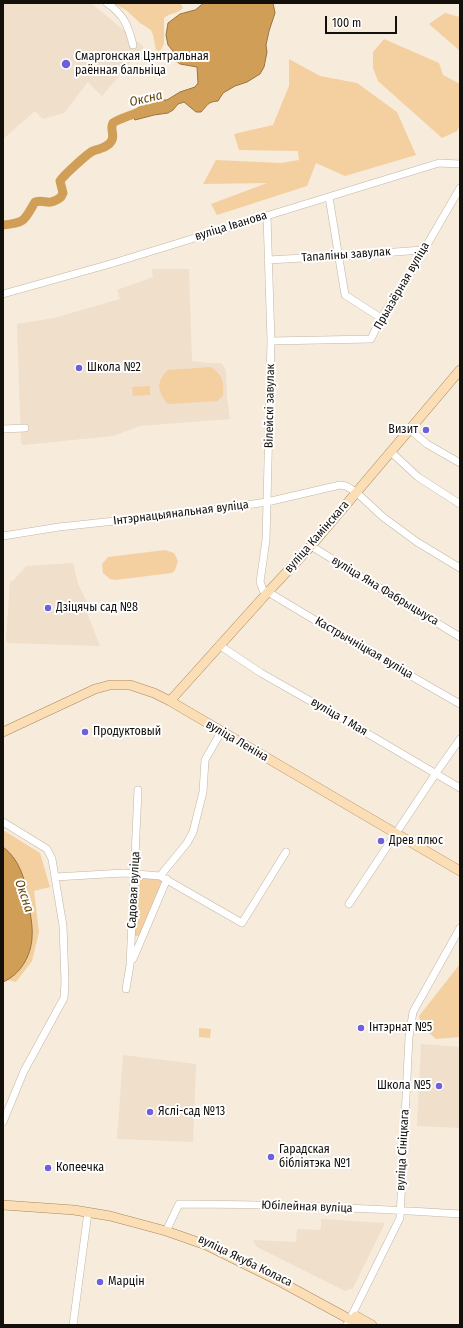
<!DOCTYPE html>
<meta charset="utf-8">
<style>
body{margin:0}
#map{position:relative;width:463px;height:1328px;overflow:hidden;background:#f7ebdc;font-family:"Fira Sans Condensed",sans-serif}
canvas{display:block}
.frame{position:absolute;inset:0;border:4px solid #130f0a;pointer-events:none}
.scale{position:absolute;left:325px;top:16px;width:72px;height:18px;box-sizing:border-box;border:2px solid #130f0a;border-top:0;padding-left:5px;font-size:12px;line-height:14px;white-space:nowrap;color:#130f0a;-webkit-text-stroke:3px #fff;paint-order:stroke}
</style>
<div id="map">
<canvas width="463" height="1328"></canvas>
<div class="frame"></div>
<div class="scale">100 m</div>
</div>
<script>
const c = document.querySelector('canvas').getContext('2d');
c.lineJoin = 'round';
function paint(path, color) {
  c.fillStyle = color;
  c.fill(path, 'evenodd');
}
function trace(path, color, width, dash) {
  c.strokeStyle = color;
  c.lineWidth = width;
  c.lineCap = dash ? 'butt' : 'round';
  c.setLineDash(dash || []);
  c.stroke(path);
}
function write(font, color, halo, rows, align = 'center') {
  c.font = font + ' "Fira Sans Condensed",sans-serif';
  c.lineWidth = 4;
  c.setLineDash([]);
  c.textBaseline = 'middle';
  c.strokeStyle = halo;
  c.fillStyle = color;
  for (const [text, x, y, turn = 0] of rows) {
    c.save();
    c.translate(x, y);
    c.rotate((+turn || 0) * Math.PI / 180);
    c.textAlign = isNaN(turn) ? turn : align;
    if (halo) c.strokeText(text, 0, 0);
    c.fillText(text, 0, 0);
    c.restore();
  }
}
paint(new Path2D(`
 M3 3H91L144 47 102 96 88 82 64 113 43 119 35 111 3 139Z
 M152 269H189L192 361 209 363H221L226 370 227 397 230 419 140 426 113 436 23 445 21 443 17 324 54 318 120 299 117 290 153 277Z
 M73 563 78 584 87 602V613L100 646 8 643 6 640 10 581H13L26 566Z
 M421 1044 460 1047V1128L417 1126Z
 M123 1055 196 1064 193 1142 117 1139Z
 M321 1219 385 1223 353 1288 345 1291 257 1247 253 1240 296 1242 297 1229 319 1230 320 1228H321Z`), '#f0dfca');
paint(new Path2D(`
 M113 3H180L183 8C176 15 170 12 164 18V44L160 51 156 50 153 35 151 30 140 23 126 10Z
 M445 13 460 17V51L429 24Z
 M384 39 439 63 443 75 460 84V125L457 131 442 138 378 81 373 68V52Z
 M289 59 320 76 357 83 397 112 416 155 345 176 316 163 307 186 217 215 211 204 267 183 203 184 216 160 281 163 299 160 298 151 239 150 234 134 273 125 289 86Z
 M211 367C223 376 224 381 223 396L217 401 168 404C158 392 155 382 168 370Z
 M150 386V395L133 396 132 387Z
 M165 550 174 553 178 561 175 570 172 573 115 580 110 579 103 573 102 564 108 557Z
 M3 830 40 853 50 887 34 891 39 932 32 961 16 982 3 979Z
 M137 876 156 878 163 881 140 936H134Z
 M460 964V1037L436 1039 422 1027 419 1016Z
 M199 1028 211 1029 210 1038 199 1037Z`), '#f4cfa0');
const water = new Path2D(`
 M204 3H273L275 13 269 31 266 45 267 52 264 67 260 74 247 82 235 86 223 93 218 101C207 102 208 105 201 112H196L184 102 178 104 173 110 168 113 154 115 135 120 129 114 145 103 153 100H167L180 92 195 87 198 83 197 67 180 64 175 60 173 51 168 45 166 35 168 23 180 14 195 10Z
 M3 847C23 862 27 888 30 911 31 919 33 929 32 938 31 956 20 975 3 982Z`);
paint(water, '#d19e58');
trace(water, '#987341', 1);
trace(new Path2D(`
 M3 225C26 223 24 220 35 202 46 199 48 207 61 197L63 193 60 181C63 176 88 153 93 151 99 148 102 150 109 144 117 137 109 129 113 123 117 119 135 114 142 111`), '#d19e58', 9);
const minor = new Path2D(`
 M107 3C124 15 128 25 133 45
 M329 197 345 295 381 318
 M268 260 339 256 423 250
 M3 294 110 264 439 163 460 164
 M271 341 371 339 381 318 406 281 460 188
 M3 429 25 428
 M409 429 427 444 460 463
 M391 452 418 477 460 504
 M3 536 59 527 198 512 267 502 340 485 346 486 356 492 383 517 417 542 460 568
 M311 546 460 637
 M268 592 338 634 460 704
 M265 595 260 582 266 540 267 502 271 341 267 216
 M219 645 261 673 365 732 460 788
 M3 822 47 849 52 859 63 926 65 982 64 998 24 1071 3 1122
 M160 876 187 843 193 832 203 792 205 760 221 732
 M55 877 124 873 160 876 242 923 286 852
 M349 904 436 773 460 739
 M133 959 167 879
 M126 989 130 965 138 790
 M168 1227 179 1204C272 1204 366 1208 460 1214
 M73 1325 88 1212
 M347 1325 400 1218 409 1037 413 1012 460 928`);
const major = new Path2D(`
 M170 701 268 592 311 546 460 370
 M3 732 95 689 110 685H130L154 693 170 701 460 871
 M3 1205 74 1210 110 1216 166 1231 206 1245 281 1282 360 1325
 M356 1316 372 1325`);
trace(minor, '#c1b6a7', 8);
trace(major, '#a9875b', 10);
trace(minor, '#fff', 7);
trace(major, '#fcdeb6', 9);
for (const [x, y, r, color] of [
 [66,64,5,"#6d60da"],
 [79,368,4,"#6d60da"],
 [426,430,4,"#6d60da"],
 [48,608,4,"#6d60da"],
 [85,732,4,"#6d60da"],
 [381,841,4,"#6d60da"],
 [361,1028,4,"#6d60da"],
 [439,1086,4,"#6d60da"],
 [150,1112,4,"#6d60da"],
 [271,1157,4,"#6d60da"],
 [48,1168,4,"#6d60da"],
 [100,1282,4,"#6d60da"]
]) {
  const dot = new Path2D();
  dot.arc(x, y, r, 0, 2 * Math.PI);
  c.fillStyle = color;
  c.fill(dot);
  trace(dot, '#fff', 1.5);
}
write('12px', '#130f0a', '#fff', [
 ["Смаргонская Цэнтральная",75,57],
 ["раённая бальніца",75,71],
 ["Школа №2",87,368],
 ["Визит",418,430,"right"],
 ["Дзіцячы сад №8",56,608],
 ["Продуктовый",93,732],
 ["Древ плюс",389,841],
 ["Інтэрнат №5",369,1028],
 ["Школа №5",431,1086,"right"],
 ["Яслі-сад №13",158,1112],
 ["Гарадская",279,1150],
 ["бібліятэка №1",279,1164],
 ["Копеечка",56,1168],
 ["Марцін",108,1282]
], 'left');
write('12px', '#130f0a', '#fff', [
 ["вуліца Іванова",231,226,-17],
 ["Тапаліны завулак",346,255,-4],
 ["Прыазёрная вуліца",402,286,-60],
 ["Вілейскі завулак",270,406,-89],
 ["Інтэрнацыянальная вуліца",181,513,-7],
 ["вуліца Камінскага",317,537,-49],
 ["вуліца Яна Фабрыцыуса",385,591,31],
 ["Кастрычніцкая вуліца",364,648,30],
 ["вуліца 1 Мая",339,717,30],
 ["вуліца Леніна",237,741,30],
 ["Садовая вуліца",134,890,-87],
 ["вуліца Сініцкага",403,1150,-87],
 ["Юбілейная вуліца",307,1207,2],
 ["вуліца Якуба Коласа",245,1261,26]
]);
write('italic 13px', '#65430a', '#fff', [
 ["Оксна",146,99,-13],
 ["Оксна",24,896,71]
]);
</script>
